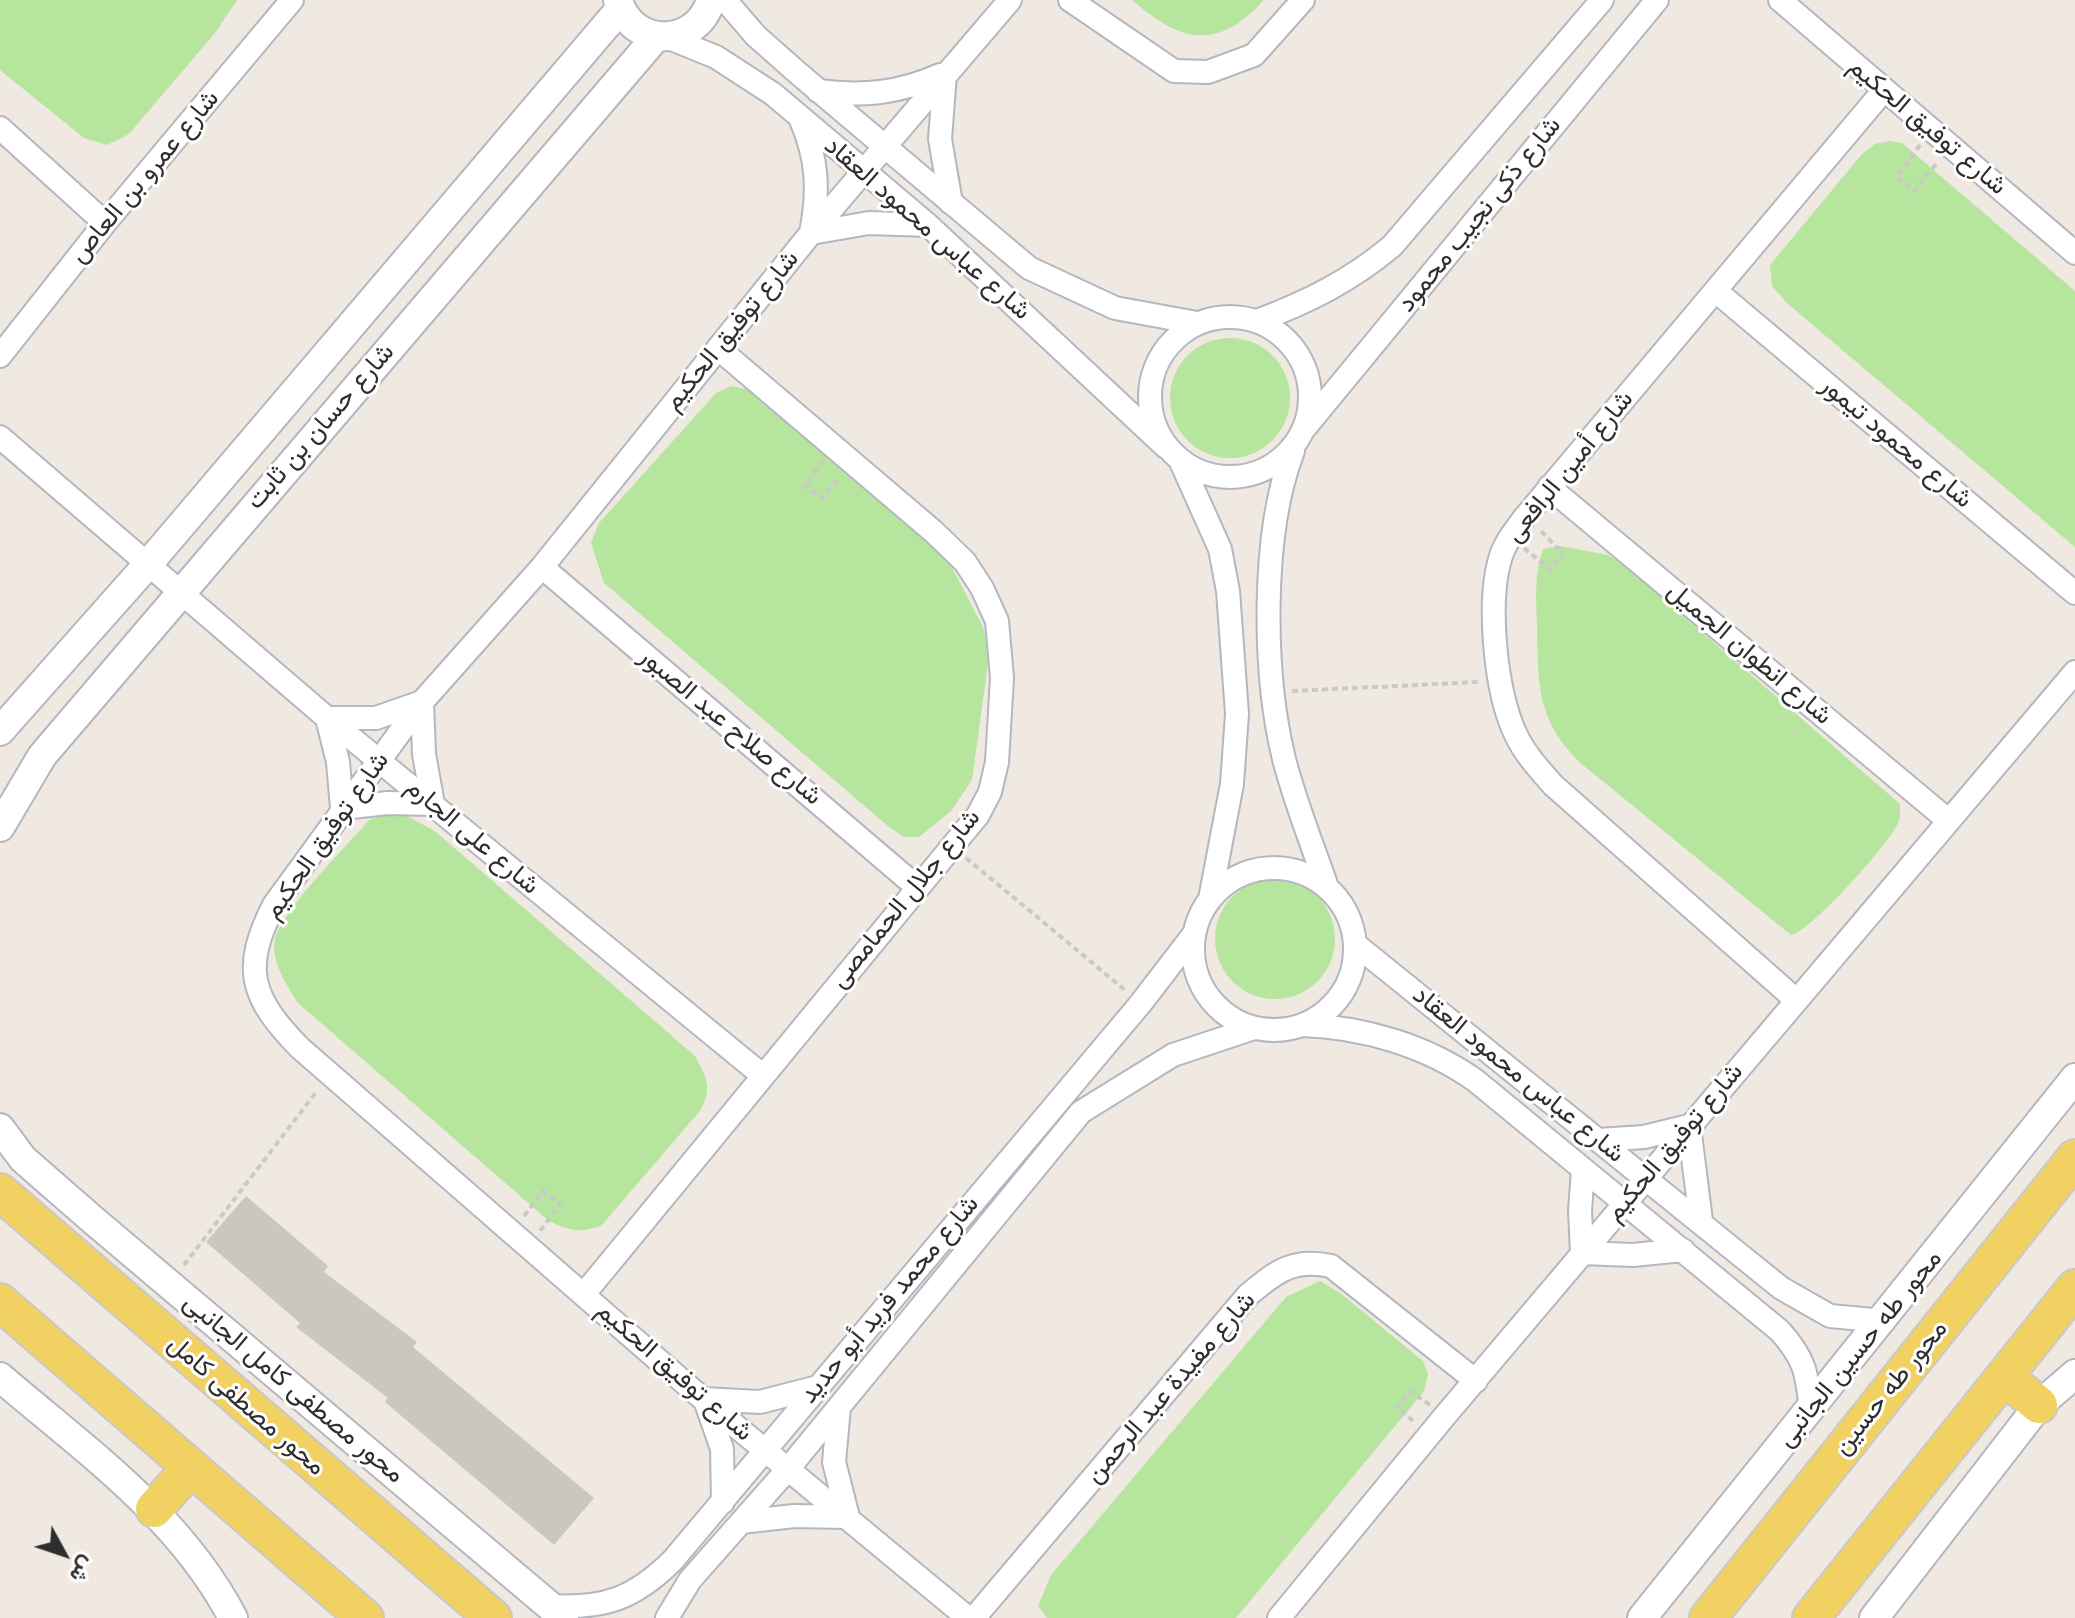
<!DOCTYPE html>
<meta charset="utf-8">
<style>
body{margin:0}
#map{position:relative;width:2075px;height:1618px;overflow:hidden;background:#efe9e1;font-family:"Varela Round",Vazirmatn,sans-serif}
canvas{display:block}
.north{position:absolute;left:24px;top:1514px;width:80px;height:80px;-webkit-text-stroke:6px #fff;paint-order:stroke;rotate:130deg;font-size:22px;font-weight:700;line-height:32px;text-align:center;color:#2e2e2e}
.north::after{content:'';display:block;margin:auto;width:28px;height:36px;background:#2e2e2e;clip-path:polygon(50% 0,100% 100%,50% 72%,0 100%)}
</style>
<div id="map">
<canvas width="2075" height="1618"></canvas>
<div class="north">ش</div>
</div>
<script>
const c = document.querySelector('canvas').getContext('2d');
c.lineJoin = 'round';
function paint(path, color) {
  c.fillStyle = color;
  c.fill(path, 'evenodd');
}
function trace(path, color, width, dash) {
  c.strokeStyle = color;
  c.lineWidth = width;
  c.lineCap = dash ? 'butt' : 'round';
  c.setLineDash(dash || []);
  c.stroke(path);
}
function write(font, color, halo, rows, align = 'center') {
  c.font = font + ' "Varela Round",Vazirmatn,sans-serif';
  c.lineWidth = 6;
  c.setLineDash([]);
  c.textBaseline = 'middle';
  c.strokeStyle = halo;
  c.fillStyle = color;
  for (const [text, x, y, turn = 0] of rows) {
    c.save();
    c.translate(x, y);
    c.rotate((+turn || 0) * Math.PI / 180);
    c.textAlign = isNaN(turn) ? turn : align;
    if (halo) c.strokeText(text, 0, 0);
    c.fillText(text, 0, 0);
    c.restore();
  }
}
paint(new Path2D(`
 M0 0H237L215 33 129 134 107 145 84 138 0 70Z
 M1132 0H1264C1218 51 1181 43 1132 0Z
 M1889 141 1902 143 2075 291V547L1788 304 1772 286 1770 265 1862 154 1875 144Z
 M1170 398a60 60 0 1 1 120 0a60 60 0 1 1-120 0Z
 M731 386 752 390 948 560 984 629 988 663 972 780 951 811 919 837H904L888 826 604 583 591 543 599 523 716 393Z
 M1560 546 1608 555 1623 564 1900 804C1900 810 1901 817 1898 823 1890 843 1810 932 1791 935L1583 765C1536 722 1538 683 1537 623 1536 599 1534 573 1543 549Z
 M386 813 404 814 436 832 695 1056C707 1078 713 1090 699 1112L601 1226C580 1233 569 1231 549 1221L298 1003C287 985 270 961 275 939 283 909 347 846 369 820Z
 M1215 939a60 60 0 1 1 120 0a60 60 0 1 1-120 0Z
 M1320 1281 1340 1293 1423 1361 1428 1374 1424 1391 1236 1618H1047L1038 1606 1051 1575 1286 1297Z`), '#b6e59e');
paint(new Path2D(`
 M246 1196 328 1266 324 1272 417 1342 413 1347 594 1498 554 1545 385 1402 388 1398 296 1327 300 1323 206 1242Z`), '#cbc7bf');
const minor = new Path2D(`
 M725 0 756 36 799 74 1029 268 1115 308 1197 323
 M1070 0 1174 71 1208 72 1254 55 1303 0
 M1780 0 2075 253
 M669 38 716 57 773 94 928 225 1166 447
 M945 74 940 139 951 203
 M818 91C863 97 899 93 940 75
 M801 120C818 159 819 192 811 233L869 223 928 225
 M0 128 105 223
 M1717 292 2075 593
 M1150 397a80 80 0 1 1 160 0a80 80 0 1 1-160 0Z
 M1257 321C1308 302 1350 281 1392 246L1602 0
 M0 356 105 223 292 0
 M1303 430 1657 0
 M0 437 327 718 762 1075
 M1293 451C1261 534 1263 673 1284 759 1295 802 1312 844 1327 887
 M1181 462 1220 549 1228 591 1237 714 1232 784 1210 899
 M1549 487 1949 821
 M542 567 918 888
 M422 702 424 754 433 804 388 803 342 808 338 762 327 718H376Z
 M1193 949a81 81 0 1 1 162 0a81 81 0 1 1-162 0Z
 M1355 944 1781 1288 1830 1316 1884 1321
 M1796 1000 1553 785C1539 769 1525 754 1516 735 1495 692 1486 598 1502 553 1507 539 1517 528 1525 517L1884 90
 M1302 1025C1362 1027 1426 1045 1476 1081L1780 1331C1805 1359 1807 1373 1811 1410
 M1598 1140 1644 1137 1689 1126 1701 1221
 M1583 1169 1580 1211 1582 1253 1633 1255 1683 1250
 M584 1294 978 815 990 792 997 762 1002 678 997 621 982 588 965 562 934 532 719 349
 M703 1399 760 1402 814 1388
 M706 1403 722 1449 723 1502
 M741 1522 794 1516 848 1517 834 1462 839 1407
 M549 1606C604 1609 634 1599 673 1560L1141 1003 1194 934
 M667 1618 690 1580 788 1469 1081 1112 1173 1055 1254 1028
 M968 1618 703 1399 300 1048C251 998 241 969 274 905L422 702 542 567 811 233 1010 0
 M974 1618 1248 1295C1277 1271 1293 1258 1331 1266L1476 1381
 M1279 1618 1444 1417 2075 672`);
const tertiary = new Path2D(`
 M618 0C632 49 697 48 711 0
 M0 731 149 563 621 8
 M0 827 42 756 656 37
 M0 1128 23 1159 93 1220 564 1618
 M0 1377C85 1450 180 1516 233 1618
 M1642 1618 2075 1078
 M1874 1618 2039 1405 2075 1374`);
const primary = new Path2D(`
 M0 1192 493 1618
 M0 1302 365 1618
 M2006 1378 2039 1405
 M154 1509 190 1468
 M1708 1618 2075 1158
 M1811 1618 2075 1288`);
trace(minor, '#b4b7c1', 26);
trace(tertiary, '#b4b7c1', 32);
trace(primary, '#c9c9c9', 40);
trace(new Path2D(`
 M1920 145 1897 177 1914 191 1938 162
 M823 460 805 486 822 498 839 478
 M1524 548 1550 570 1563 554 1541 531
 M1292 691 1479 682
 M966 858 1125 990
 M524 1216 543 1191 560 1204 540 1231
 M184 1265 317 1091
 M1413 1421 1397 1407 1410 1391 1430 1405`), '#c9c9c9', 4, [6, 4]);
trace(minor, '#fff', 22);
trace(tertiary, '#fff', 28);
trace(primary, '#f2d163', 36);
write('26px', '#2e2e2e', '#fff', [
 ["شارع توفيق الحكيم",1927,127,40],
 ["شارع عمرو بن العاص",145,177,-50],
 ["شارع ذكى نجيب محمود",1480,215,-51],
 ["شارع عباس محمود العقاد",927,229,41],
 ["شارع توفيق الحكيم",732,331,-51],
 ["شارع حسان بن ثابت",321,427,-49],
 ["شارع محمود تيمور",1896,443,40],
 ["شارع أمين الرافعى",1570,467,-51],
 ["شارع انطوان الجميل",1749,654,40],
 ["شارع صلاح عبد الصبور",730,727,40],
 ["شارع توفيق الحكيم",327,836,-55],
 ["شارع على الجارم",472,837,40],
 ["شارع جلال الحمامصى",906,899,-51],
 ["شارع عباس محمود العقاد",1518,1075,39],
 ["شارع توفيق الحكيم",1675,1143,-50],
 ["شارع محمد فريد أبو حديد",890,1300,-50],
 ["محور طه حسين الجانبى",1860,1349,-51],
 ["شارع توفيق الحكيم",674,1372,41],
 ["شارع مفيدة عبد الرحمن",1171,1388,-49],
 ["محور طه حسين",1891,1388,-51],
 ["محور مصطفى كامل الجانبى",293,1389,40],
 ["محور مصطفى كامل",246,1406,41]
]);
</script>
